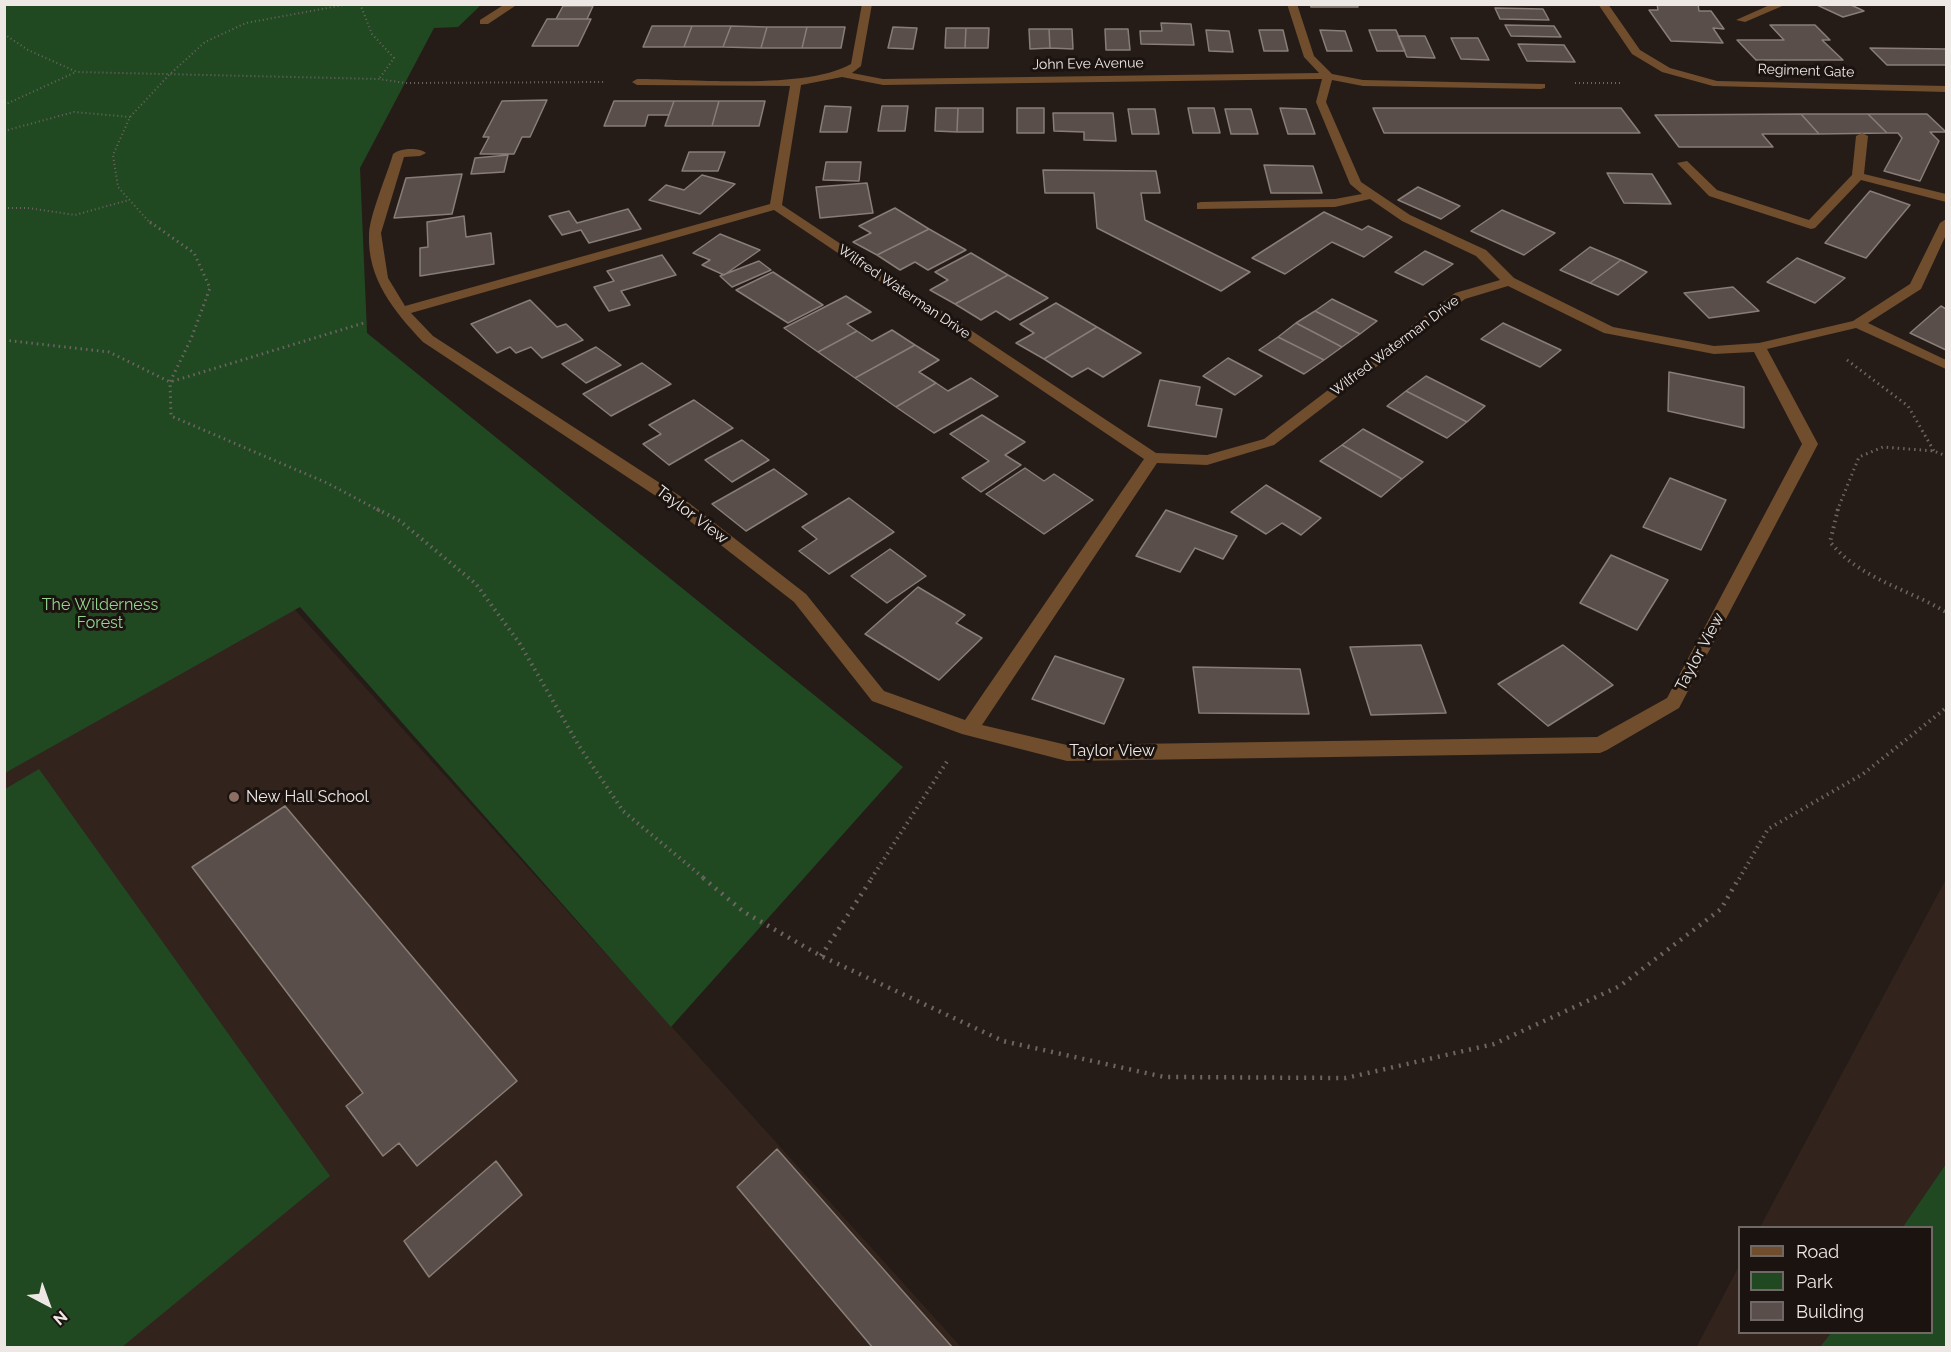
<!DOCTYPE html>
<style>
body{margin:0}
#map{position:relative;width:1951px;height:1352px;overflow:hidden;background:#251c18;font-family:Raleway,sans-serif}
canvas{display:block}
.frame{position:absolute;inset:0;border:6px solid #eee8e5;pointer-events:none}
.legend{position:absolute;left:1738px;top:1226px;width:195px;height:108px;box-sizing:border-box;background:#1b130f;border:2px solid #6f6865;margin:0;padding:8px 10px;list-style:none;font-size:18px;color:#eee8e5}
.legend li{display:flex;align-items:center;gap:12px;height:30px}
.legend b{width:30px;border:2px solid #6f6865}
.north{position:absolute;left:18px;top:1274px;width:60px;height:60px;-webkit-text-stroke:4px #1b130f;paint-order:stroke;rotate:139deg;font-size:16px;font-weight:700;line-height:24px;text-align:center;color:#eee8e5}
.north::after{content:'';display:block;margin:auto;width:21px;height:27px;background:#eee8e5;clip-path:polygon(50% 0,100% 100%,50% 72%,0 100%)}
</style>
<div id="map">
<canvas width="1951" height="1352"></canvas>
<div class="frame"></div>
<ul class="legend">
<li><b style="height:8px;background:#704d2d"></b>Road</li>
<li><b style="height:16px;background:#214921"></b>Park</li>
<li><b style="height:16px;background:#594e49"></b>Building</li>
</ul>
<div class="north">N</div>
</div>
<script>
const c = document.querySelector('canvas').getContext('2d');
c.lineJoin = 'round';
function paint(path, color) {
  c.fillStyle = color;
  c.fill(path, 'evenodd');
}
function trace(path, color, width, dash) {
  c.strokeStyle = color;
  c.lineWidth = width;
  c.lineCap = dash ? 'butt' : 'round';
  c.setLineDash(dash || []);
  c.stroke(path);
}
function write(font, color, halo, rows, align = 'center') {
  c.font = font + ' Raleway,sans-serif';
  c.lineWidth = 6;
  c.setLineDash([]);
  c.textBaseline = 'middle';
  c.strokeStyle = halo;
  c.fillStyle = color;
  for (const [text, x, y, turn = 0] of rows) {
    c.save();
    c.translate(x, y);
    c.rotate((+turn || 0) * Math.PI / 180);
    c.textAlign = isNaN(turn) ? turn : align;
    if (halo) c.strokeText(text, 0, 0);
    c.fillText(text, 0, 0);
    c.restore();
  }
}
paint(new Path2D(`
 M195 499 961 1347H5L4 567Z
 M1946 879V1347L1696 1348 1739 1266 1740 1332H1932V1228L1760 1227Z`), '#32231c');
paint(new Path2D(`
 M5 4 481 5 458 27 434 28 360 168 367 333 903 767 671 1027 300 607 5 773Z
 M39 769 330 1176 122 1347H5V789Z
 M1946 1164V1347H1820L1831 1333 1932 1332V1228L1903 1227Z`), '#214921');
const building = new Path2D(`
 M1310 4H1357L1358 7H1311Z
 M1657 4H1698L1699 11H1711L1724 29 1713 28 1723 43 1671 41 1649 10H1658Z
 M1849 4 1864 11 1843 17 1817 5Z
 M563 6H593L587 19H556Z
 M1495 8 1543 9 1549 20 1500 19Z
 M547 19H591L578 46H532Z
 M1161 23 1191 24 1194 45 1141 44 1140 31H1162Z
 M1505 25 1554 26 1561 37 1511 36Z
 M1770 25H1815L1830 40H1822L1843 60H1756L1737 40H1784Z
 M652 26H692L684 47H643Z
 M692 26H731L723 47H684Z
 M731 26 767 27 761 48 723 47Z
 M767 27H807L802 48H761Z
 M807 27H845L841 48H802Z
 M893 27 917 28 913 49 888 48Z
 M946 28H966L965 48H945Z
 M966 28H989L988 48H965Z
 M1029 29H1049L1050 48 1030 49Z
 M1049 29H1072L1073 49 1050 48Z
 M1105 29H1128L1130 50H1106Z
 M1206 30 1229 31 1233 52 1209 51Z
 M1259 30H1283L1288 51H1264Z
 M1320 30 1345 31 1352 51H1327Z
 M1369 30H1396L1405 51H1377Z
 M1398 36H1425L1435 58 1407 57Z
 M1451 38H1478L1489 60 1461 59Z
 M1518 44 1564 45 1575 62 1527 61Z
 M1870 48 1946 49V65H1887Z
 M547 100 530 137H522L514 154H480L489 137H483L502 101Z
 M614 101H674L669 115H648L645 126H604Z
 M674 101H719L712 126H665Z
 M719 101H765L759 126H712Z
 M825 106 851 107 847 132H820Z
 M882 106H908L905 131H878Z
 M936 108H958L957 132 935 131Z
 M958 108H983V132H957Z
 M1017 108H1044V133H1017Z
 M1188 108H1214L1220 133H1193Z
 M1280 108 1306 109 1315 134H1288Z
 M1373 108H1621L1640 133H1384Z
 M1128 109H1155L1159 134H1132Z
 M1225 109H1251L1258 134H1231Z
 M1053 113H1113L1116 141 1084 140V132L1054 131Z
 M1801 114 1819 134H1762L1773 147H1679L1655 115Z
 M1801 114H1868L1887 133 1819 134Z
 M1868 114H1927L1946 132H1930L1939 141 1920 181 1884 171 1902 138 1898 133H1887Z
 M689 152H725L718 171H682Z
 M508 155 504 172 471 174 475 158Z
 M826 162H861L859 181 823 180Z
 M1264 165 1313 166 1322 193H1271Z
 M1043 170 1156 171 1160 193H1141L1145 220 1250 272 1221 291 1097 228 1094 193H1045Z
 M1607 173 1652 174 1671 204 1624 203Z
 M462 174 452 214 394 218 406 178Z
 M702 175 735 184 700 214 649 200 666 185 684 190Z
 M867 183 873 213 820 218 816 187Z
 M1418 187 1460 206 1441 219 1398 200Z
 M1870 191 1910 205 1866 258 1825 243Z
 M895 208 929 229 877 255 853 242 871 233 859 226Z
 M628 209 641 229 589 243 581 230 562 235 549 216 569 211 577 223Z
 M1502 210 1555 233 1524 255 1471 231Z
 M1324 212 1362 230 1368 226 1392 237 1364 257 1332 242 1285 274 1252 258Z
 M464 216 466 237 491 233 494 264 420 276V248L428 247 427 222Z
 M929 229 966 250 928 270 915 262 900 270 877 255Z
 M720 234 760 250 724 275 702 265 710 260 693 253Z
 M1590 247 1621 260 1590 283 1560 270Z
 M1425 251 1453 264 1423 285 1395 272Z
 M971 253 1008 275 955 304 930 290 948 280 935 272Z
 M662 255 676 275 621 291 630 305 609 311 594 287 614 281 607 271Z
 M1797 258 1845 278 1815 303 1767 282Z
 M1621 260 1647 272 1618 295 1590 283Z
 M759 261 771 270 732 287 720 276Z
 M773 272 823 305 788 323 736 290Z
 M1008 275 1048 298 1010 320 996 311 981 320 955 304Z
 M1733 287 1759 311 1709 318 1684 293Z
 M846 296 871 312 847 324 857 331 818 352 784 328Z
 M1332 299 1377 321 1360 334 1315 311Z
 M530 300 557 327 566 324 583 340 542 358 531 347 516 353 510 347 497 353 471 324Z
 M1056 303 1097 327 1044 359 1016 343 1034 333 1020 324Z
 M1941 306 1946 309V350L1910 333Z
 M1315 311 1360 334 1342 347 1296 323Z
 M1296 323 1342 347 1324 360 1278 337Z
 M1503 323 1561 350 1540 367 1481 339Z
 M1097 327 1141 353 1103 377 1088 368 1072 377 1044 359Z
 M892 330 915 345 855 378 818 352 857 331 872 341Z
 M1278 337 1324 360 1304 374 1259 350Z
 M915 345 939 360 919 372 936 383 896 407 855 378Z
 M596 347 621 365 586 383 562 364Z
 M1228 358 1262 376 1235 395 1203 376Z
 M642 363 671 384 611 416 583 394Z
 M1669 372 1744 387V428L1668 411Z
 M1426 376 1485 406 1467 422 1406 391Z
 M971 378 998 396 934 433 896 407 936 383 948 391Z
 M1160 380 1200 387 1196 405 1222 409 1216 437 1148 426Z
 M1406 391 1467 422 1447 438 1387 406Z
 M694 400 733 428 669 465 643 444 661 434 649 425Z
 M982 415 1025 442 1005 455 1021 465 981 492 962 478 989 461 950 434Z
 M1363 429 1423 462 1402 479 1342 445Z
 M742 440 769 460 732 482 705 460Z
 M1342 445 1402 479 1381 497 1320 461Z
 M1025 468 1044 481 1054 474 1093 500 1044 534 986 494Z
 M774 469 807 494 746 531 712 504Z
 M1670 478 1726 500 1701 550 1643 527Z
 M1266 485 1321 518 1301 535 1282 523 1266 534 1231 512Z
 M849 498 894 532 829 574 799 551 817 539 802 527Z
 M1166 510 1237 536 1223 559 1195 548 1180 572 1136 556Z
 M890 549 926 576 887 603 851 576Z
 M1611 555 1668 580 1637 630 1580 603Z
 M918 587 965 615 956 623 982 638 939 680 865 634Z
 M1421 645 1446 713 1371 715 1350 647Z
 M1563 645 1613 685 1548 726 1498 684Z
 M1055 656 1124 679 1104 724 1032 699Z
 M1193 667 1300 669 1309 714 1199 713Z
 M285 806 517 1081 417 1166 399 1143 383 1156 346 1106 363 1093 192 867Z
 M777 1149 953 1348H873L737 1187Z
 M496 1161 522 1195 429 1277 404 1241Z`);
paint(building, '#594e49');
trace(building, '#887d77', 1.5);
trace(new Path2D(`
 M360 4 372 34 394 58 379 79
 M4 34 28 50 77 72 379 79 405 83 606 82
 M1575 83H1621
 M4 105 76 72
 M4 131 74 112 130 117
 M4 208H28L75 215 129 200
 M151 224 118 187 113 155 130 117 169 75 205 42 246 23 349 4`), '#6d6561', 2, [1, 3]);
trace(new Path2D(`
 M150 222 194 253 210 288 191 339 170 382 171 416 327 483 380 511
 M4 340 109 352 170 382 367 322
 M1847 360 1908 406 1934 451
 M1837 511 1859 457 1883 447 1934 451 1946 456`), '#6d6561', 3, [1.5, 4]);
trace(new Path2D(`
 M377 509 400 521 476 584 520 644 579 746 623 811 705 879
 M1838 509 1830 542C1860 579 1906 588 1946 612
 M871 879 948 760
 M1739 879 1768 829 1863 774 1946 708`), '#6d6561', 4, [1.5, 4.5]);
trace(new Path2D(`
 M703 878 744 912 821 956 1003 1041 1164 1077 1346 1078 1494 1044 1620 986 1721 909 1739 878
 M821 956 872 878`), '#6d6561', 4.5, [2, 6]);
paint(new Path2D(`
 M505 4H518L488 24H480V20Z
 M862 4H872L861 66 852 73 883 79 1319 73 1304 57 1287 4H1297L1314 56 1332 74 1363 80 1545 84V88L1541 89 1363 86 1332 80 1326 102 1361 182 1410 215 1486 250 1514 278 1613 327 1714 346 1759 343 1853 321 1910 284 1940 223 1946 219V235L1921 289 1868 323 1946 360V369L1856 328 1767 349 1818 444 1679 708 1607 750 1600 753 1067 761 962 734 872 701 794 602 668 504 423 342C394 311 367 279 369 234 370 214 387 175 393 154 400 148 419 147 426 153L420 156 404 157 381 233 388 278 405 306 770 204 790 86 637 85 632 82 637 79C691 79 806 90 851 64ZM842 77 883 85 1322 79 1316 102 1350 184 1362 194 1335 199 1201 202 1197 203V209L1335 207 1370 199 1402 221 1476 256 1500 280 1455 293 1264 439 1207 455 1156 453 782 205 801 85ZM774 210 1144 459 965 720 884 691 806 594 680 496 433 336 411 313ZM1508 286 1604 333 1714 354 1754 352 1802 444 1667 698 1597 737 1067 745 982 725 1157 463 1207 465 1274 445 1465 299Z
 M1598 4H1608L1640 50 1670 68 1717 81 1946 86V92L1713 86 1662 72 1632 54Z
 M1772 4H1787L1745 22 1736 20Z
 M1862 133 1868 136 1864 174 1946 194V202L1861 180 1815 228 1811 229 1709 196 1677 163 1687 161 1717 190 1809 220 1852 175 1856 136Z`), '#704d2d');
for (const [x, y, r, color] of [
 [234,797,6,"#8d6e63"]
]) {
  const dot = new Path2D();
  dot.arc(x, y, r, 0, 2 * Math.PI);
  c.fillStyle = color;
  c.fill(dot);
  trace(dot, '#1b130f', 2);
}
write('14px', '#eee8e5', '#1b130f', [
 ["John Eve Avenue",1088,64,-1],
 ["Regiment Gate",1806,71,2],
 ["Wilfred Waterman Drive",904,292,34],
 ["Wilfred Waterman Drive",1395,346,-37]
]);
write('16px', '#eee8e5', '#1b130f', [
 ["Taylor View",692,515,37],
 ["Taylor View",1700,652,-62],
 ["Taylor View",1112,751]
]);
write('16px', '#93d690', '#1b130f', [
 ["The Wilderness",100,605],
 ["Forest",100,623]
]);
write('16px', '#eee8e5', '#1b130f', [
 ["New Hall School",246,797]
], 'left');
</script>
